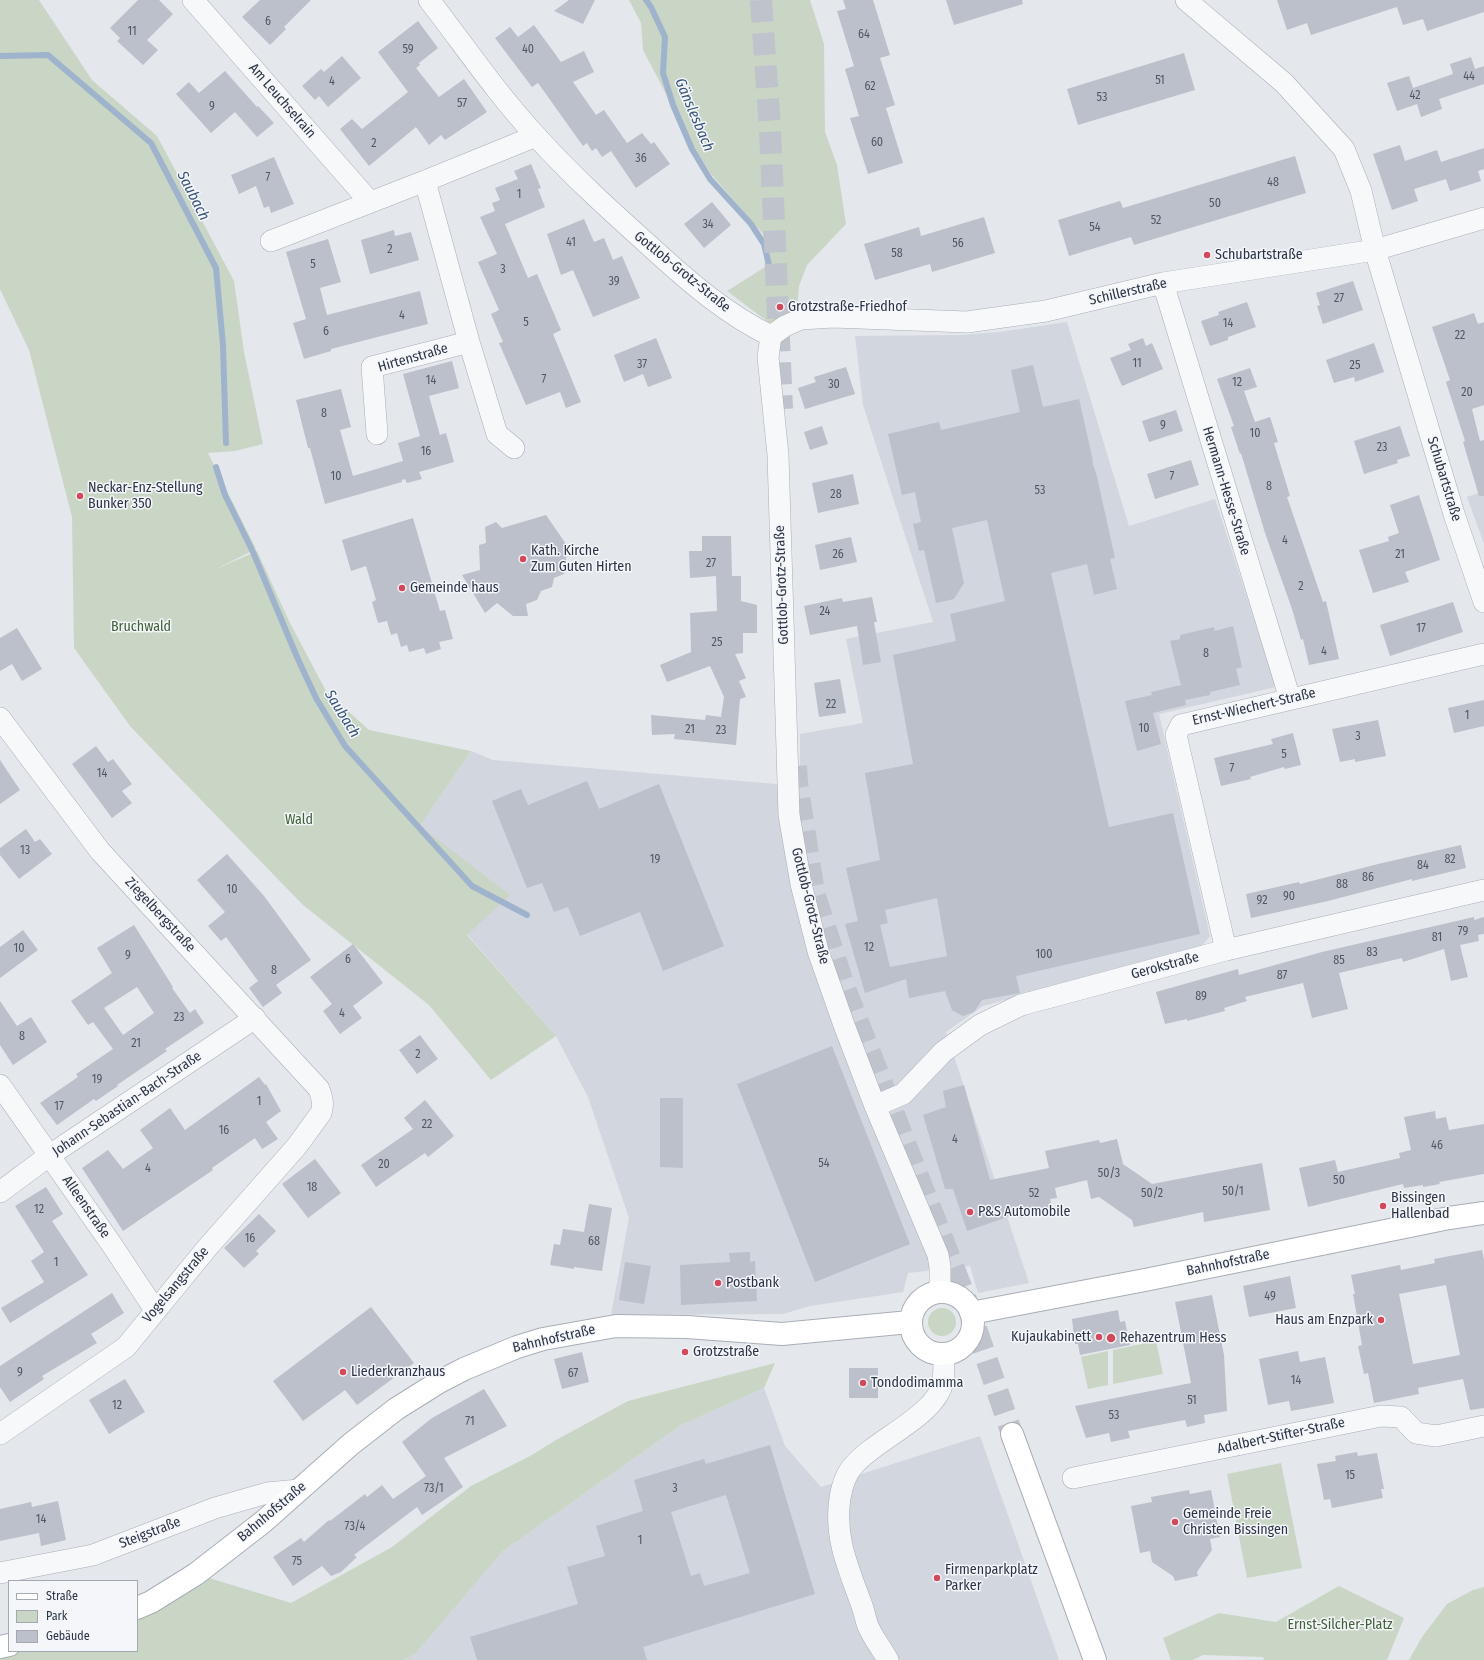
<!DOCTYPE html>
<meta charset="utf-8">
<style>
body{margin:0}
#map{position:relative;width:1484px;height:1660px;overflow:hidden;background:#e4e7ec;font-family:"Fira Sans Condensed",sans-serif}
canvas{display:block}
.legend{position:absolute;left:8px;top:1580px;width:130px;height:72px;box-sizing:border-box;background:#f4f6f9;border:1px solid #a4a8b1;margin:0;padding:5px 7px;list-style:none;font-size:12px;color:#2b3445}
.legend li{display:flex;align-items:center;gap:8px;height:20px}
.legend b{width:20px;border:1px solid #a4a8b1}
</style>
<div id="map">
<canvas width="1484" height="1660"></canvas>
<ul class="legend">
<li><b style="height:5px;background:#fff"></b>Straße</li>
<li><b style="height:11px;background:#c9d6c5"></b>Park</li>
<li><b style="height:11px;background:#bbc0ca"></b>Gebäude</li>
</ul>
</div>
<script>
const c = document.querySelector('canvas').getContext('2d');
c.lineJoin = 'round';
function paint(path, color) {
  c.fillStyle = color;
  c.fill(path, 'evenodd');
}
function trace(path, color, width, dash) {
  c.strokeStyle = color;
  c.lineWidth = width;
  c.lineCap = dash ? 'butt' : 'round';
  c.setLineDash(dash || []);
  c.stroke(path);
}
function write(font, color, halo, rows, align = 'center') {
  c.font = font + ' "Fira Sans Condensed",sans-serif';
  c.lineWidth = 3;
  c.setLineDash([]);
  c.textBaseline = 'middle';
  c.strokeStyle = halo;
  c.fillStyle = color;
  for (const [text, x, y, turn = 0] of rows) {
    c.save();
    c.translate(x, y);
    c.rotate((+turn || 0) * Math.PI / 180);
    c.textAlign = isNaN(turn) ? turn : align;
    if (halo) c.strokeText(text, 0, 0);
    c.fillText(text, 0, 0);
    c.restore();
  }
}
paint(new Path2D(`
 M1067 322 1129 526 1215 499 1276 687 1159 714 1210 936 1201 947 983 1006 946 1032 1029 1283 978 1293 970 1266 908 1273 903 1292 810 1306 783 1314 611 1315 629 1218 588 1097 556 1036 467 934 420 826 471 751 493 760 800 786V734L863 723 846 639 933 622 863 405 855 336 961 335 999 332Z
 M1484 491V544L1467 497Z
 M764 1388 785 1446 821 1487 980 1436 1059 1660H405L416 1653 503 1551 681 1425Z`), '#d2d6de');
paint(new Path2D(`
 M0 0H39L92 80 157 136 234 281 244 352 263 444 235 451 208 453 256 549 214 570 257 551 290 623 326 691 369 730 471 751 420 826 510 895 467 935 556 1036 491 1080 429 1005 303 905 174 772 130 726 74 648 72 517 29 350 0 289Z
 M629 0H810L824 44 825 132 837 165 846 224 807 265 799 286 797 308 772 325 727 291 765 267 763 234 711 174 694 147 643 50 641 23Z
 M928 1322a14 14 0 1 1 28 0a14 14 0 1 1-28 0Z
 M1156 1341 1163 1374 1113 1384V1350Z
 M1108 1351V1385L1088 1389 1081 1357Z
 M775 1363 764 1388 681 1425 503 1551 416 1653 405 1660H0V1647L9 1651H137V1608L196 1574 291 1603 392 1547 471 1486 532 1455 556 1440 628 1401Z
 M1281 1463 1302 1568 1247 1578 1227 1474Z
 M1339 1586 1404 1618 1387 1660H1264L1263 1657 1203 1655 1193 1660H1171L1163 1638 1219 1613 1276 1622Z
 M1484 1587V1660H1409L1422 1637 1447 1604 1473 1590Z`), '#c9d6c5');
trace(new Path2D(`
 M646 0 651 7 665 37 663 73 673 105 692 149 710 179 751 224 764 244 770 269
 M0 56 48 55 151 143 216 268 223 345 226 443
 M216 467 225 495 253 552 297 657 316 698 345 746 472 886 527 915`), '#9fb4cc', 6);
paint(new Path2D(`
 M138 0H159L173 14 147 40 158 50 143 65 117 41 120 38 110 28Z
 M260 0H311L284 27 286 29 270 45 242 17Z
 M569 0H595L583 24 554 11Z
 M843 0H873L890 55 880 58 895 105 886 108 903 163 868 174 850 118 859 116 845 69 854 66 837 11 846 9Z
 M946 0H1022L1023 4 954 25Z
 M1277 0H1484V12L1427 31 1423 19 1403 25 1397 7 1311 35 1307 23 1287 30Z
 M418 21 438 48 419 63 420 65 416 68 439 97 464 79 487 112 445 140 441 135 429 145 416 127 369 166 340 129 352 119 362 129 408 92 378 52Z
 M534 25 561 62 584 51 594 72 573 82 596 115 604 110 627 143 642 133 651 144 654 142 670 164 636 188 611 151 602 157 596 148 592 151 587 143 583 146 538 83 532 87 495 38 510 27 518 37Z
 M1184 53 1195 90 1078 125 1067 89Z
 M342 56 361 78 328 107 319 96 315 100 302 86 321 69 324 72Z
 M1471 57 1475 69 1484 66V84L1439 99 1442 109 1421 117 1417 104 1397 111 1387 83 1409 76 1413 88 1453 74 1450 64Z
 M225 71 257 107 258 106 274 123 257 137 235 112 211 133 176 94 189 82 199 93Z
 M1400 145 1405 161 1437 150 1441 162 1484 148V169L1478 171 1481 181 1450 191 1446 179 1414 189 1418 201 1392 210 1373 154Z
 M1295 156 1306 193 1134 245 1131 237 1069 256 1058 220 1120 201 1123 208Z
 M274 157 294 204 271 213 269 206 264 208 256 186 239 194 231 175Z
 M531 164 541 188 538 189 545 207 505 224 528 278 537 274 561 330 553 334 581 402 566 408 560 392 526 405 499 343 503 342 491 314 499 310 478 262 497 254 480 217 495 211 492 203 500 200 495 188 518 179 514 171Z
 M712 202 731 225 704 248 684 224Z
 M984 217 995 253 932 272 930 264 875 280 864 244 919 227 921 236Z
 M584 219 594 242 604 238 613 260 622 256 640 298 593 317 573 270 561 275 547 234Z
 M394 230 395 236 411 232 419 260 370 274 361 240Z
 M328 239 341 282 320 288 327 315 420 291 428 324 331 349V351L304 359 293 323 306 319 286 252Z
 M1353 281 1363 310 1323 324 1317 306 1320 305 1316 293Z
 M1247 302 1256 327 1228 337V340L1210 346 1201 321 1219 315 1218 312Z
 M1474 313 1478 324 1484 322V405L1472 409 1480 441 1484 440V496H1479L1463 442 1465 441 1446 382 1450 380 1432 327Z
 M656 338 672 378 648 387 643 374 624 382 614 355Z
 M1143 338 1146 346 1152 343 1163 369 1122 386 1110 358 1131 350 1128 344Z
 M1374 343 1384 372 1355 382 1354 377 1334 383 1326 360Z
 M452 361 459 388 429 396 440 435 446 433 454 462 419 472 422 479 407 483 405 479 402 480V482L325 504 310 448H308L296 400 341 389 351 427 340 430 353 476 403 461 398 443 420 436 403 374Z
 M1033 365 1043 407 1079 399 1093 461H1092L1097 477 1115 558 1110 559 1117 589 1094 595 1087 564 1051 573 1109 827 1173 813 1200 934 1016 976 1020 993 982 1000 974 1012 963 1016 952 1010 945 991 909 998 906 979 865 993 845 924 858 921 846 868 880 860 865 773 913 764 893 655 956 641 950 614 1005 601 987 520 952 528 964 583 954 599 936 603 924 550 919 551 913 524 921 522 915 492 902 495 888 434 939 422 941 430 1020 412 1011 370ZM937 898 947 956 890 967 880 925 888 923 885 910Z
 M846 367 855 394 805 409 798 388 816 382 814 377Z
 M1250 368 1257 387 1244 391 1255 422 1270 417 1278 442 1274 443 1290 496 1287 497 1323 602 1326 601 1339 659 1309 665 1303 639 1301 640 1292 609 1265 533 1241 453 1240 454 1231 427 1234 426 1217 379Z
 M1176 410 1183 431 1149 442 1142 421Z
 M822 426 828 444 810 450 804 432Z
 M1400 426 1410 456 1397 460 1398 463 1364 474 1354 441Z
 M1191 460 1199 485 1155 499 1147 474Z
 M853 474 859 504 818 513 812 483Z
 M1419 495 1440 560 1405 572 1409 582 1373 593 1359 550 1389 541 1388 537 1399 533 1390 505Z
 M546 515 568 547 564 574 554 578 552 587 541 591 537 600 526 604 528 616H513L497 603 485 613 462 575 480 570 479 545 486 543 485 527 496 522 502 528Z
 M413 518 440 611 445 610 453 639 439 642 441 649 426 654 424 648 409 652 407 645 401 647 397 633 391 635 387 621 378 623 372 602 376 600 366 566 351 571 342 540Z
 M702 536H731L732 576H741V601L757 605V633H743V653L735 654 746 678 739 681 746 697 740 699 736 745 674 739 675 734 652 735 651 715 705 720 706 715 721 717 724 697 710 666 667 682 660 665 691 652 690 613 717 611 716 576 690 578 689 551H702Z
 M851 537 857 562 820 570 815 545Z
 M872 597 877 622H874L881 662 863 665 857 626 810 635 804 606 842 598 843 602Z
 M1453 602 1463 632 1390 656 1380 625Z
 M1233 626 1242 667 1236 669 1240 685 1210 692V695L1185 700 1186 705 1153 713 1161 744 1137 751 1125 701 1152 695 1151 692 1181 685 1170 641 1180 639V635L1214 627 1215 631Z
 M17 628 42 669 22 681 12 664 0 671V638Z
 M840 679 846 713 819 717 814 683Z
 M1484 700V726L1454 733 1448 708Z
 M1378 720 1386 756 1355 762V759L1340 762 1332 729Z
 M1293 733 1301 765 1285 769 1284 767 1250 777 1251 779 1221 786 1214 758 1273 744 1271 739Z
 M96 746 108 762 113 759 132 784 122 791 132 803 112 818 72 764Z
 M0 760 20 790 0 804Z
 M587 781 599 809 659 784 724 946 663 971 640 912 580 936 568 907 554 912 542 883 527 888 492 801 521 789 528 805Z
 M26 829 35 842 40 839 52 854 19 879 0 855V848Z
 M1461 845 1466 868 1412 881V879L1328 901 1251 918 1246 894 1299 882 1300 884 1378 864Z
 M227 854 264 896 311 960 276 985 282 993 263 1007 249 988 258 981 226 937 221 941 208 926 225 912 197 880Z
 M1474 917V920L1484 917V934L1478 935 1479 941 1460 945 1468 977 1451 981 1444 949 1403 962 1402 958 1339 973 1348 1009 1312 1018 1303 983 1245 997 1247 1001 1224 1008 1225 1011 1187 1021V1019L1165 1024 1156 992 1238 969 1239 975 1322 952Z
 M134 925 173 987 172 988 190 1013 195 1009 204 1023 165 1049 167 1051 117 1085 118 1086 96 1101 94 1099 57 1125 40 1103 78 1077 76 1074 113 1049 93 1022 88 1025 71 1001 112 973 97 948ZM137 987 154 1013 123 1035 104 1008Z
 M23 930 38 950 0 978V947Z
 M353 944 383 983 353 1006 362 1018 340 1034 323 1011 332 1004 310 977Z
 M0 1001 17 1026 31 1017 47 1042 13 1065 0 1045Z
 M420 1035 438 1059 417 1074 399 1050Z
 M832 1046 910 1244 815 1282 737 1084Z
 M259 1077 265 1085 266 1084 281 1111 266 1122 278 1139 262 1149 255 1138 212 1168 213 1170 123 1231 82 1168 108 1150 123 1169 153 1148 140 1130 170 1108 185 1130Z
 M964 1085 990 1180 1049 1168 1045 1151 1099 1140 1100 1143 1117 1139 1123 1164 1152 1184 1262 1163 1270 1210 1204 1222 1203 1212 1134 1227 1132 1220 1099 1197 1091 1199 1087 1180 1055 1188 1057 1198 1050 1199 1053 1211 1020 1218 1019 1213 967 1231 953 1189H945L923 1115 946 1107 943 1091Z
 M660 1098H683V1168L660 1167Z
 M425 1100 454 1136 428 1157 425 1153 376 1187 361 1165 413 1129 404 1118Z
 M1435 1111 1436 1119 1446 1117 1449 1130 1484 1124V1174L1439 1182 1440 1184 1423 1187V1185L1404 1188 1403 1184 1308 1207 1299 1168 1335 1160 1338 1172 1400 1158 1399 1153 1411 1150 1404 1117Z
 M315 1159 341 1193 308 1218 282 1184Z
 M46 1187 63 1214 52 1221 88 1275 10 1323 1 1308 44 1282 31 1261 44 1252 15 1206Z
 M589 1204 612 1208 602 1271 574 1267V1269L550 1265 554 1244 560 1245 563 1229 584 1232Z
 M259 1214 276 1231 256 1251 259 1254 244 1268 224 1248Z
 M1482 1250 1484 1260V1408L1470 1410 1463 1379 1418 1388 1419 1394 1374 1403 1368 1373 1364 1374 1358 1346 1362 1345 1353 1294H1355L1351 1275 1400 1265 1401 1270 1435 1263 1434 1259ZM1446 1285 1460 1355 1413 1364 1399 1294Z
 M750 1252V1262L755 1261 757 1301 681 1305 680 1265 730 1262 729 1253Z
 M625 1262 651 1266 644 1304 619 1300Z
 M1290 1276 1296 1308 1249 1317 1243 1286Z
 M112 1293 124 1313 91 1334 97 1343 42 1376 44 1379 10 1402 0 1387V1366Z
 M1212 1295 1224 1355 1227 1411 1204 1415 1205 1423 1187 1427 1185 1420 1128 1431 1130 1438 1111 1442 1109 1433 1086 1438 1075 1406 1191 1383 1175 1302Z
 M371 1307 414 1363 357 1405 345 1390 303 1421 273 1381Z
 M1118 1310 1120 1322 1125 1321 1130 1345 1080 1355 1078 1344H1075L1072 1319Z
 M1298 1351 1300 1362 1325 1357 1334 1403 1291 1411 1289 1401 1268 1405 1259 1359Z
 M582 1352 589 1382 562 1389 554 1359Z
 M849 1368H878V1398H849Z
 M125 1379 145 1412 109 1434 89 1400Z
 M484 1389 507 1426 444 1458 463 1487 422 1515 417 1507 354 1555 357 1557 341 1572 331 1576 322 1566 293 1586 273 1557 301 1538 304 1542 329 1520 330 1521 365 1494 367 1497 382 1485 393 1499 426 1476 402 1442 432 1418Z
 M770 1445 815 1594 643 1647 647 1660H477L470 1637 578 1604 567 1567 605 1556 596 1526 643 1511 634 1480 704 1459 706 1464ZM726 1495 750 1573 704 1586 700 1573 691 1576 671 1512Z
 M1357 1452 1358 1456 1377 1453 1384 1489H1381L1383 1498 1332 1508 1330 1499 1324 1500 1317 1464 1336 1461 1335 1456Z
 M1189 1490 1190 1494 1211 1490 1220 1537 1210 1539 1212 1550 1197 1572 1198 1576 1175 1581 1173 1576 1152 1562 1150 1551 1140 1553 1131 1506 1152 1502 1151 1497Z
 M58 1501 66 1540 41 1546 39 1533 0 1541V1509L31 1502 32 1507Z`), '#bbc0ca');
trace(new Path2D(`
 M761 0 770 129 782 409
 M796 766 797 783 814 893 844 986 967 1302 1012 1434`), '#bfc3cb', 22, [22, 11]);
const street = new Path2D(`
 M193 0 370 202
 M429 0C464 45 497 94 536 136 572 176 612 212 652 248 688 281 727 315 771 336
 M1186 0 1284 83 1344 149 1361 191 1375 250 1454 514 1484 602
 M425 181 469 342 497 434 514 448
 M271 241 425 181 536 136
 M1163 283 1290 699
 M771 336 768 357 778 455 789 815 801 884 818 951 844 1025 875 1106 938 1255 940 1267V1291
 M771 336 785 326 801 319 833 317 967 322 1046 311 1163 283 1375 250 1484 218
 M377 434 372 367 469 342
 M0 718 100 851 319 1089C322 1098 324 1104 321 1113L297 1146 207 1248 126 1347 0 1434
 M1226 950 1176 735 1181 725 1484 654
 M0 1085 112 1245 155 1310
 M875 1106 903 1094 943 1052 980 1025 1021 1005 1226 950 1484 890
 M0 1192 50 1155 255 1018
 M1073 1478 1381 1416 1401 1417 1416 1433 1436 1436 1484 1426
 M0 1573 93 1555 215 1508 267 1493 299 1490
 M888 1660C882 1649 873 1638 868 1626 865 1618 864 1610 861 1603 848 1567 834 1537 840 1498 842 1486 846 1473 854 1465 876 1439 936 1416 943 1382 944 1373 944 1363 944 1354`);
const secondary = new Path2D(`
 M911 1323a31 31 0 1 1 62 0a31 31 0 1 1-62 0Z
 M971 1313 1145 1280 1449 1218 1484 1213
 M1012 1434 1095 1660
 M137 1608 151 1602 196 1574 263 1522 351 1444 396 1409 439 1382 464 1369 517 1347 543 1339 616 1326 687 1327 782 1334 910 1322
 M0 1647 9 1645`);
trace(street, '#a9aeb7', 22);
trace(secondary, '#a9aeb7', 24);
trace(street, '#f7f8fa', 21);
trace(secondary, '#fff', 22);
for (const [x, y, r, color] of [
 [1207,255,4,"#d1495b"],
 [780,307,4,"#d1495b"],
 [80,496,4,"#d1495b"],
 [523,559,4,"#d1495b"],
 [402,588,4,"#d1495b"],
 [1383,1206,4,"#d1495b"],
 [970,1212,4,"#d1495b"],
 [718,1283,4,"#d1495b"],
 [1381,1320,4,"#d1495b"],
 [1099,1337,4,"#d1495b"],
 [1111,1338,5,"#d1495b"],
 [685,1352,4,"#d1495b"],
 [343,1372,4,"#d1495b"],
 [863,1383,4,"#d1495b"],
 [1175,1522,4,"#d1495b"],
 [937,1578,4,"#d1495b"]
]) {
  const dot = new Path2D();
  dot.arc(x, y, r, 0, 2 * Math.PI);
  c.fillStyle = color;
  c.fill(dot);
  trace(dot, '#f4f6f9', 1.5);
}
write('12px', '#4f5766', null, [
 ["6",268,22],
 ["11",132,32],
 ["64",864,35],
 ["59",408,50],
 ["40",528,50],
 ["44",1469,77],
 ["51",1160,81],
 ["4",332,82],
 ["62",870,87],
 ["42",1415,96],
 ["53",1102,98],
 ["57",462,104],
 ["9",212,107],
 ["60",877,143],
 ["2",374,144],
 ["36",641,159],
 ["7",268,178],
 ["48",1273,183],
 ["1",519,195],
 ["50",1215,204],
 ["52",1156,221],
 ["34",708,225],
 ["54",1095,228],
 ["41",571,243],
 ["56",958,244],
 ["2",390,250],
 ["58",897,254],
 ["5",313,265],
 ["3",503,270],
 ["39",614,282],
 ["27",1339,299],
 ["4",402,316],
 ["5",526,323],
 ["14",1228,324],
 ["6",326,332],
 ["22",1460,336],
 ["11",1137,364],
 ["37",642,365],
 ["25",1355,366],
 ["7",544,380],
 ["14",431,381],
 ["12",1237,383],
 ["30",834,385],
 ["20",1467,393],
 ["8",324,414],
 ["9",1163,426],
 ["10",1255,434],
 ["23",1382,448],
 ["16",426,452],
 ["10",336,477],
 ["7",1172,477],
 ["8",1269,487],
 ["53",1040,491],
 ["28",836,495],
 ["4",1285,541],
 ["26",838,555],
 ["21",1400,555],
 ["27",711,564],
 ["2",1301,587],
 ["24",825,612],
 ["17",1421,629],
 ["25",717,643],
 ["4",1324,652],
 ["8",1206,654],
 ["22",831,705],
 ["1",1467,716],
 ["10",1144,729],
 ["21",690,730],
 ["23",721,731],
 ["3",1358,737],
 ["5",1284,755],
 ["7",1232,769],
 ["14",102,774],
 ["13",25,851],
 ["19",655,860],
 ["82",1450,860],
 ["84",1423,866],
 ["86",1368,878],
 ["88",1342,885],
 ["10",232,890],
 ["90",1289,897],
 ["92",1262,901],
 ["79",1463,932],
 ["81",1437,938],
 ["12",869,948],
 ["10",19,949],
 ["83",1372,953],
 ["100",1044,955],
 ["9",128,956],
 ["6",348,960],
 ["85",1339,961],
 ["8",274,971],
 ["87",1282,976],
 ["89",1201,997],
 ["4",342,1014],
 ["23",179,1018],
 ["8",22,1037],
 ["21",136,1044],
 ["2",418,1055],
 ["19",97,1080],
 ["1",259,1102],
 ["17",59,1107],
 ["22",427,1125],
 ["16",224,1131],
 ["4",955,1140],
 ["46",1437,1146],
 ["54",824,1164],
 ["20",384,1165],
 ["4",148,1169],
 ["50/3",1109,1174],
 ["50",1339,1181],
 ["18",312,1188],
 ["50/1",1233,1192],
 ["52",1034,1194],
 ["50/2",1152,1194],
 ["12",39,1210],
 ["16",250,1239],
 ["68",594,1242],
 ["1",56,1263],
 ["49",1270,1297],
 ["9",20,1373],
 ["67",573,1374],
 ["14",1296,1381],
 ["51",1192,1401],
 ["12",117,1406],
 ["53",1114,1416],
 ["71",470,1422],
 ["15",1350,1476],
 ["73/1",434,1489],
 ["3",675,1489],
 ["14",41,1520],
 ["73/4",355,1527],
 ["1",640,1541],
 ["75",297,1562]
]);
write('14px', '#2b3445', '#f4f6f9', [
 ["Am Leuchselrain",282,101,49],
 ["Gottlob-Grotz-Straße",682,272,39],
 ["Schillerstraße",1128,292,-13],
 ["Hirtenstraße",413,358,-16],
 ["Schubartstraße",1444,479,73],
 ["Hermann-Hesse-Straße",1226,491,73],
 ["Gottlob-Grotz-Straße",782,585,-92],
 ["Ernst-Wiechert-Straße",1254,707,-13],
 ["Gottlob-Grotz-Straße",810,906,76],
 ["Ziegelbergstraße",160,915,47],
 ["Gerokstraße",1165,966,-15],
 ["Johann-Sebastian-Bach-Straße",127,1104,-34],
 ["Alleenstraße",86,1207,55],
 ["Bahnhofstraße",1228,1263,-12],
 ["Vogelsangstraße",176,1285,-50],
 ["Bahnhofstraße",554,1339,-13],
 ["Adalbert-Stifter-Straße",1281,1436,-12],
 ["Bahnhofstraße",272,1512,-40],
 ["Steigstraße",150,1533,-21]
]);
write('14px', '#2b3445', '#f4f6f9', [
 ["Schubartstraße",1215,255],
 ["Grotzstraße-Friedhof",788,307],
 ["Neckar-Enz-Stellung",88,488],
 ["Bunker 350",88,504],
 ["Kath. Kirche",531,551],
 ["Zum Guten Hirten",531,567],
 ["Gemeinde haus",410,588],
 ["Bissingen",1391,1198],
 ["Hallenbad",1391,1214],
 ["P&S Automobile",978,1212],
 ["Postbank",726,1283],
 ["Haus am Enzpark",1373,1320,"right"],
 ["Kujaukabinett",1091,1337,"right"],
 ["Rehazentrum Hess",1120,1338],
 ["Grotzstraße",693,1352],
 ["Liederkranzhaus",351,1372],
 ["Tondodimamma",871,1383],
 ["Gemeinde Freie",1183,1514],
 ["Christen Bissingen",1183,1530],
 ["Firmenparkplatz",945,1570],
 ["Parker",945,1586]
], 'left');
write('14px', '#3f6138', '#f4f6f9', [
 ["Bruchwald",141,627],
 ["Wald",299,820],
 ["Ernst-Silcher-Platz",1340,1625]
]);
write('italic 15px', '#34527a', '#f4f6f9', [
 ["Gänslesbach",694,115,67],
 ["Saubach",193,196,63],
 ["Saubach",342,714,58]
]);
</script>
